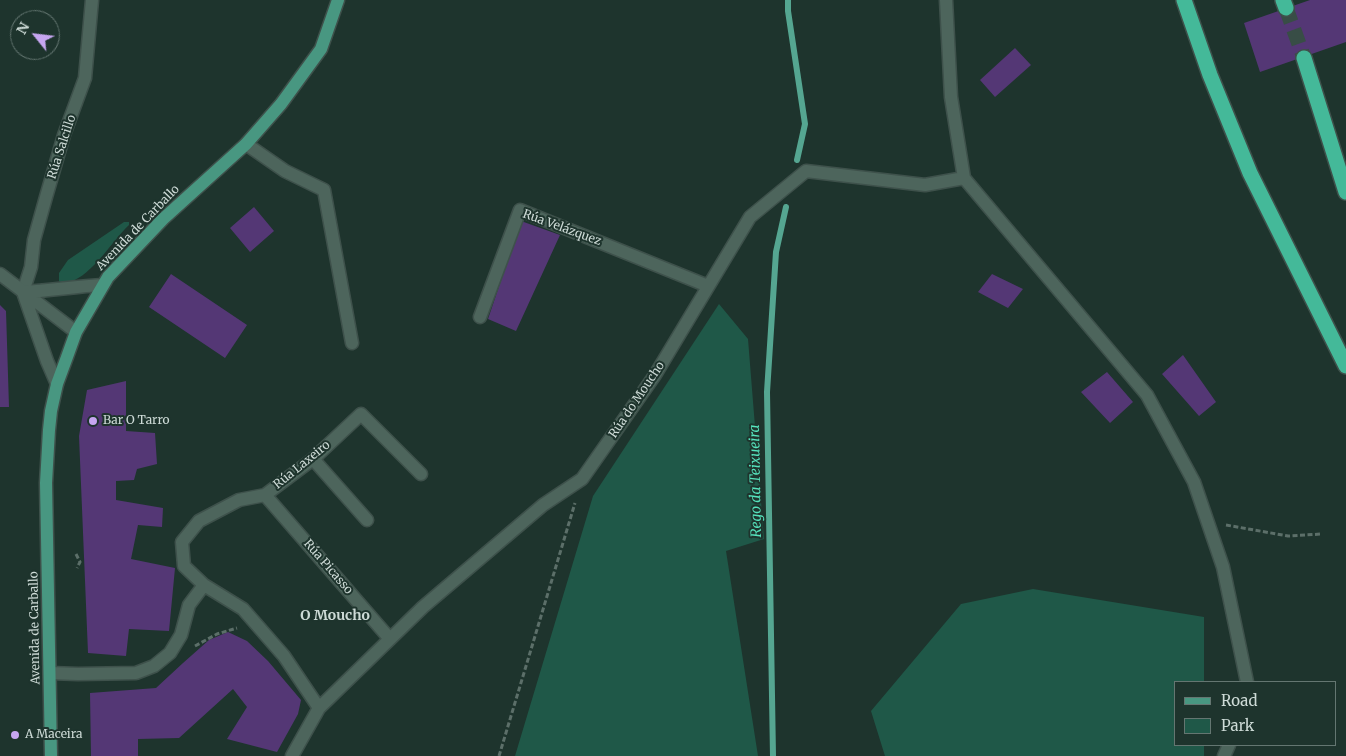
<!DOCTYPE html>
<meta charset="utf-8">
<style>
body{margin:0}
#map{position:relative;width:1346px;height:756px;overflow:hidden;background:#1e342d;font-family:Merriweather,serif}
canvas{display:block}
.legend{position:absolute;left:1174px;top:681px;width:162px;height:65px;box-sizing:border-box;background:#1e342d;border:1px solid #647671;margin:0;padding:6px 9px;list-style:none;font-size:15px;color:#cddad6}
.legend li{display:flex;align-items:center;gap:10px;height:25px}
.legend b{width:25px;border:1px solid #647671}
.north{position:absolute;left:10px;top:10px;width:50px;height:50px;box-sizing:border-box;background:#1e342d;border:1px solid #647671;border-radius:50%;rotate:299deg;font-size:14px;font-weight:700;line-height:20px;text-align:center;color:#cddad6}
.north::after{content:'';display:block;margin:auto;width:18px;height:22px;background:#c6a6f0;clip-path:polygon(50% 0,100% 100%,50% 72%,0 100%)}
</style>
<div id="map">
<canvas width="1346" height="756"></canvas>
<ul class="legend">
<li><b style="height:6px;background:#489781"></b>Road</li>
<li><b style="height:14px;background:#1f5848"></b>Park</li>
</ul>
<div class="north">N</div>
</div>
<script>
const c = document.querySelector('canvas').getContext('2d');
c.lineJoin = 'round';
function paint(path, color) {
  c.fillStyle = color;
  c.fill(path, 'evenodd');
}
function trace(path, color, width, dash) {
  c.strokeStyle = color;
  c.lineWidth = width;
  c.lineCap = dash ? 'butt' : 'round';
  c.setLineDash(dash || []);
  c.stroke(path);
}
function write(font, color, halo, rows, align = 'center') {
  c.font = font + ' Merriweather,serif';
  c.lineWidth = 4;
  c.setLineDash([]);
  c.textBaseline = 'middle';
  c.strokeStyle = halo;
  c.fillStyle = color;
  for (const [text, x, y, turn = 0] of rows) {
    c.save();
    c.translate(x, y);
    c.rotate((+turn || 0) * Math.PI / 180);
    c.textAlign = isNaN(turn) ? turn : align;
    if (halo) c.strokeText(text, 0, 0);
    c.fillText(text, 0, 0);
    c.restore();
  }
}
paint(new Path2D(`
 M124 222H129V225C110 243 90 280 63 284L59 281V273L68 260Z
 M719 304 748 339 764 539 726 551 758 756H515L593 496Z
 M1033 589 1204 617V682H1175V745H1204V756H885L871 711 961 604Z`), '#1f5848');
trace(new Path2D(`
 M788 0V11L805 124 797 160
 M773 756 767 392 776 252 786 207`), '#55a691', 6);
paint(new Path2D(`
 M1310 0H1346V42L1260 72 1244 23Z
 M1015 48 1031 65 995 97 980 80Z
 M254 207 274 231 250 252 230 228Z
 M521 221 560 235 516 331 488 319Z
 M171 274 247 325 225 358 149 307Z
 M992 274 1023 289 1008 308 978 292Z
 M0 305 6 311 9 407H0Z
 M1183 355 1216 402 1199 416 1162 374Z
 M1107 372 1133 402 1110 423 1081 392Z
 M126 381V431L155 433 157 464 137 469 134 480 116 481V500L163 508 162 527 138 525 131 559 175 568 169 631 129 629 126 656 88 653 79 436 87 390Z
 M228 632 247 641 268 661 301 700 298 714 277 752 227 739 247 707 233 689 179 738 138 739V756H91L90 693 156 688 183 663 209 640Z`), '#543775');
trace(new Path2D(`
 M1286 8 1304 58`), '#384d46', 15, [15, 8]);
const minor = new Path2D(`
 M946 0 951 97 964 178 1147 395 1194 482 1223 567 1247 682
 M246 144 285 171 324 190 352 343
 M23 292 31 267 34 240 46 197 64 135 85 78 92 0
 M480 317 520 210 708 286
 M313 459 367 520
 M421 474 361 414 313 459 265 495 239 500 199 521 182 542 184 566 204 585 243 609 284 656 319 708 423 607 543 505 582 479 655 375 750 217 806 171 925 185 964 178
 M265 495 390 639
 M50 673 78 674 136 673 154 666 170 653 181 635 189 605 204 585
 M292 756 319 708
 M1224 756 1229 745`);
const tertiary = new Path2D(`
 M0 274 76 332
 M23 292 47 361 57 384
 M23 292C50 291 76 286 103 285`);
const primary = new Path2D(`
 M51 756 46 483 49 430 51 411 57 384 67 357 76 332 108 277 163 219 246 144 281 104 321 49 338 0`);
const motorway = new Path2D(`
 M1184 0 1210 75 1250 173 1346 366
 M1283 0 1286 8
 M1304 58 1346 192`);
trace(minor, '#3e514b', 15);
trace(tertiary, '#3e514b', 15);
trace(primary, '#3e514b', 15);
trace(motorway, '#3e514b', 18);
trace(new Path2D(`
 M1226 525 1288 536 1322 534
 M76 554 80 562 77 568
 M195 646 217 634 237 628
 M499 756 575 503`), '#5c6f69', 3, [5, 2.5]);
trace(minor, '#4d655c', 12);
trace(tertiary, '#4d655c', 12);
trace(primary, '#489781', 12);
trace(motorway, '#44b999', 15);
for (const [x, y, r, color] of [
 [93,421,5,"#c6a6f0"],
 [15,735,5,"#c6a6f0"]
]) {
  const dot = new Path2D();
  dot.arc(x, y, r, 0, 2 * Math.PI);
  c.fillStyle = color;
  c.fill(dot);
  trace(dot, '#1e342d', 2);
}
write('12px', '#cddad6', '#1e342d', [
 ["Rúa Salcillo",62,147,-72],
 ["Avenida de Carballo",138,228,-46],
 ["Rúa Velázquez",562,228,20],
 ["Rúa do Moucho",637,400,-56],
 ["Rúa Laxeiro",302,465,-39],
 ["Rúa Picasso",328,567,49],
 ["Avenida de Carballo",35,628,-91]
]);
write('12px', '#cddad6', '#1e342d', [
 ["Bar O Tarro",103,421],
 ["A Maceira",25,735]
], 'left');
write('italic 14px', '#56e3bd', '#1e342d', [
 ["Rego da Teixueira",756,481,-91]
]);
write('bold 14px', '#cddad6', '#1e342d', [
 ["O Moucho",335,616]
]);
</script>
